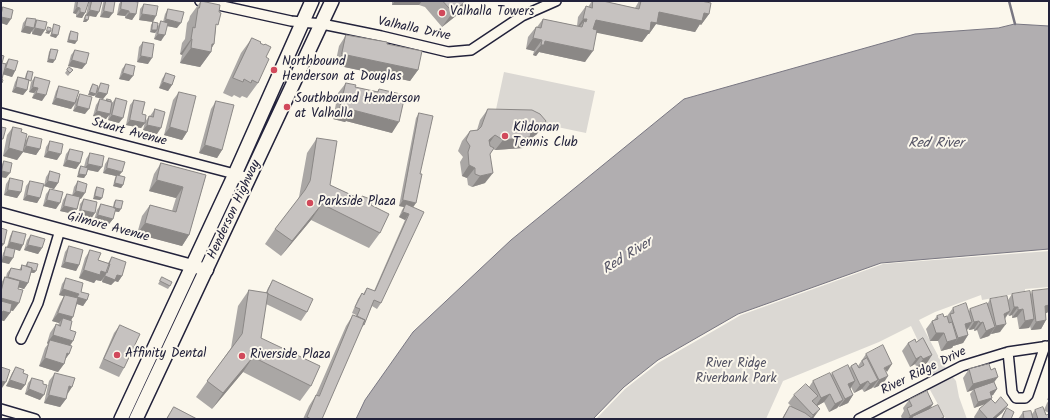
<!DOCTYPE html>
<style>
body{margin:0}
#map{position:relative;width:1050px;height:420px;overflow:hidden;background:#fbf7ec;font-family:Kalam,sans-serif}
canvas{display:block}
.frame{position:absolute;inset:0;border:2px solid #22223b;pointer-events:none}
</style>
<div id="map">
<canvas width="1050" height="420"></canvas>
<div class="frame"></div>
</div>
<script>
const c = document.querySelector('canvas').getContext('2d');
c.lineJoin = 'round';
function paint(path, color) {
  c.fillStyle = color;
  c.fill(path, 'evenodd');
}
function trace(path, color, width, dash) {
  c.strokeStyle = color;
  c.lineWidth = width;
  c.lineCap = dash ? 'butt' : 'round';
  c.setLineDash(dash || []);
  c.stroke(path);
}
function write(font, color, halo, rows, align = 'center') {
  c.font = font + ' Kalam,sans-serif';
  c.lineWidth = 4;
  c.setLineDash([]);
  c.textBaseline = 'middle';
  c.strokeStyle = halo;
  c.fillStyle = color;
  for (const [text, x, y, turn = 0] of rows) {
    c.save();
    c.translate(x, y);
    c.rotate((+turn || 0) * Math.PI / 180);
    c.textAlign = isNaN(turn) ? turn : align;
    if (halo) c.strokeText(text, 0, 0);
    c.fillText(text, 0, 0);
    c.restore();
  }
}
paint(new Path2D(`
 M504 72 595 91 586 133 495 114Z
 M1049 251V287L1025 289V292L982 300 981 295 935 312 919 320 942 363 956 381 959 397 967 419H946L929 388 938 383 911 326 879 342 783 381 766 419H596L625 389 658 363 741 315 883 264Z`), '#dbd8d3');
const water = new Path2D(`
 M1015 24 1049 26V249L881 263 738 314 658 360 624 387 593 419H356L365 400 413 332 511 240 684 99 915 34 998 28Z`);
paint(water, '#b1aeb0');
trace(water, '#787681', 1);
trace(new Path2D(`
 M1009 1 1015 24`), '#787681', 2.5);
const minor = new Path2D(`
 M200 1 291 21 322 24 381 36 448 52 471 50 522 16 556 1
 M1 113 250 178
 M21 339 38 303 60 230
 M1008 352 1012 392 1016 398H1025L1028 395 1045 346
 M1 409 35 419
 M859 419 962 366 1008 352 1049 346`);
const tertiary = new Path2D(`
 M1 214 207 270`);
const secondary = new Path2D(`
 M121 419 235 174 312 1
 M136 419 332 1`);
trace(minor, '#22223b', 12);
trace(tertiary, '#22223b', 15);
trace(secondary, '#22223b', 16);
trace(minor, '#fbf7ec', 9);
trace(tertiary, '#fbf7ec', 12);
trace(secondary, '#fbf7ec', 13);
paint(new Path2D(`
 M75 1H89L85 13 82 18 76 17V14L73 13Z
 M89 1H102L96 17 89 16 88 20 86 22H83L84 18 86 15Z
 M104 1H115L109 18 100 17 103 3Z
 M121 1H132L136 14 132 20 125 18V16L117 15 119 4Z
 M201 1 216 28 214 44 211 49V52L200 67 180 63 182 55 180 54 182 43 185 39 187 23 189 20 190 16Z
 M392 1H467L457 15 442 27 425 7 419 5H392Z
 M592 1H603L635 8 639 1H701L709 14 701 25 700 24 695 32 656 24 649 34H648L642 42 596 32 585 62 539 52 536 56 533 55 534 51 526 49 528 37 536 27H537L543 19 577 26 578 17 586 6 588 7Z
 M144 4 153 22 139 20 140 9Z
 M3 7 7 25 1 23V11Z
 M168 9 177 28 167 26 161 41 154 39 156 32 155 33 150 32 151 25 153 22 158 26 161 21 163 22 165 14Z
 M27 18 35 23 37 20 41 36 32 34V30L30 34 21 32 23 23Z
 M54 24 56 38 50 36Z
 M71 31 75 44 67 42 69 34Z
 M346 35 387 44 418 70 410 81 335 65 339 46Z
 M252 38 260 43 266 57 258 83 247 98 242 96 240 98 234 95 232 97 223 93 241 53Z
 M143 42 148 64 137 62 139 47Z
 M51 49 53 63 47 62 49 52Z
 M75 50 82 69 68 66 71 55Z
 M1 55 2 63 5 64 9 59 15 71 12 77 3 74 2 79V83L1 85Z
 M126 64 129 81 119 79 122 69Z
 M69 67 73 70 68 76 65 73Z
 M28 71 29 83H28L27 90 23 95 12 92 15 82 18 77 25 78 26 74Z
 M166 73 172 85 168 91 159 88 162 79Z
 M35 77 42 101 32 98 34 93 29 92 31 82Z
 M101 83 107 94 103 99 95 97V95L94 96 88 95 91 87 93 84 98 88Z
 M346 83 355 87 377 92 379 89 392 133 346 121 345 122 333 119 338 93Z
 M59 86 77 99 80 94 85 114 73 111 75 104 71 109 52 104 56 91Z
 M179 92 187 132 182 140 164 135 173 100Z
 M116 98 119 123 108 120 109 114 106 119 93 116 96 105 100 99 106 101 107 99 112 103Z
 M134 100 142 114 145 123 141 128 126 125 130 105Z
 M216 101 222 150 217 158 199 153 211 109Z
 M155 109 157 134 143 130 145 122 149 116H150Z
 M488 109 537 134 529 140H528L523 148 495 150 493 149 490 154 485 183 472 187 468 185 467 178 462 176 460 162 463 157 458 151 462 141 470 131 477 130 480 120Z
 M419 113 413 207 381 303 377 309 372 306 364 325 361 328 322 419H303L309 406 316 395 346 326 353 315 356 316V315L352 313 358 299 362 293 363 294 367 288 374 291 405 220 399 217 402 210 404 207 399 206 416 118Z
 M13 127 21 132 26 140 29 136 40 149 36 155 23 152 17 160 3 156 7 135Z
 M317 138 330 185 359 199 362 196 371 205 380 233 369 248 311 220 281 256 265 244 275 229 297 201 299 197 307 153Z
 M50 141 57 160 44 157 46 147Z
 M70 149 80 163 76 169 63 166 66 154Z
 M90 153 98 172 88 170 86 175 84 178 77 177 79 169 81 166 84 167 86 159Z
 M109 158 119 176 123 185 121 188 113 186 115 178 116 176 103 173 105 164Z
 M4 161 6 178 1 177V166Z
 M161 163 206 175 189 235 182 246 137 234 142 216 150 205 172 211 176 198 149 191 154 174Z
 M50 171 58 183 54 189 44 186 46 177Z
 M10 178 21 192 17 198 4 195 6 184Z
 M30 181 40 198 37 203 23 200 26 186Z
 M78 181 81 199 80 198 77 209 74 214 60 211 63 200 67 194 72 196 74 187Z
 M97 187 102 198 100 200 93 199 95 190Z
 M50 189 56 209 43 206 46 194Z
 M84 199 91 219 78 216 80 204Z
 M116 200 119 212 115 211 113 219 109 224 94 220 97 210 101 204 113 207 114 202Z
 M13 231 20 251 15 249 9 264 1 262 3 253 7 247 10 236Z
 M31 235 42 248 38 254 24 250 27 240Z
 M69 246 79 265 76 271 61 267 65 252Z
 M90 250 98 260 108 263 112 257 122 276 118 282 115 281 111 285 102 282V280L101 281 96 280 94 283 79 278 85 258Z
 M28 262 36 271 34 273H31L28 283 24 289 18 287 13 311 10 310V313L4 321 1 320V283L5 277H6L7 273 11 268 19 270 22 265 25 266Z
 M162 277 170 286 168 289 158 284Z
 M66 278 81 292 87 300 83 306 77 304 71 321 70 330V346L69 354 65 360 64 364 58 372 39 366 45 348 48 344 47 343 50 333 56 324 58 325 59 323 52 321 60 303 64 296 59 295 62 284Z
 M273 280 307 312 301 321 266 304 261 338 311 386 300 401 243 372 212 409 196 397 231 348 238 306 249 290 266 293 268 288Z
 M1049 289V310L1047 313H1046V320L1041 329 1031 330 1030 326 1029 328 1019 329 1017 317 1012 318V315L1009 316 1008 314 1005 319 1000 332 991 334 989 336 980 339 977 330 974 331V329L969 330 968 328 967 330 968 335 963 343 953 346 952 348 941 351 938 341H930L926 329 932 321 934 320 937 316 948 318 947 316 953 308 969 311 970 309 988 303 990 299 1008 300 1012 294H1031L1032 291Z
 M120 325 124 368 119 377 99 368 114 333Z
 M916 342 927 363 917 368 915 364 910 367 902 351 908 343Z
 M866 354 886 372 883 384 874 388 873 387 872 388 864 392 862 389 854 393 851 387 850 388 853 395 848 403 839 407V406L837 408 829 412 824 402 817 406 814 417 813 419H782L784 415 790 406 792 407 788 403 794 395 809 387 813 381 831 375 832 373 849 368 851 366H858Z
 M16 367 23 373 25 385 21 390 6 386 12 373Z
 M969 369 994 382 997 389 993 395 991 396 992 398 991 399 995 403 1008 405 1002 413 995 419H975L974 417 979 409 985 404 974 408 970 394 973 390 967 392 963 378Z
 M55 373 67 394 66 399 60 407 44 403 49 381Z
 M32 378 43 384 40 400 25 394 28 383Z
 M1049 395V413L1045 411 1046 415 1049 419H1018L1023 412 1032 414 1035 410H1044L1047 403 1049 400H1047Z
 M909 400 933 404 930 408 944 417 943 419H902L901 416 904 411 903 408Z
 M174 407 197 419H166Z
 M1007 408 1011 419H1001L1003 414Z`), '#aaa7a5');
paint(new Path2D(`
 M395 1H422L419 5H392Z
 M466 1H467L457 15 442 27 453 12Z
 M77 7 80 8 76 14 73 13Z
 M121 9 129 11 125 16 117 15Z
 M90 10 99 12 96 17 86 15Z
 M104 11 113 13 109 18 100 17Z
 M80 12 85 13 82 18 76 17Z
 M659 12 704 13 709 14 701 25 700 24 695 32 656 24 649 34H648L642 42 588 31 596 20Z
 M129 13 136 14 132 20 125 18Z
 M142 14 156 16 153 22 139 20Z
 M1 17 11 19 7 25 1 23Z
 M85 19 88 20 86 22H83Z
 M166 19 181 23 177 28 162 25Z
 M583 19H587L583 26 584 21 577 30 576 29Z
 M25 26 34 28 30 34 21 32Z
 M35 28 45 30 41 36 32 34Z
 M152 30H157L155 33 150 32Z
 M47 31H51L49 34 45 33Z
 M52 34 58 35 56 38 50 36Z
 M158 34 165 35 161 41 154 39Z
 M533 38 542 40 534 51 526 49Z
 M191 39H192L182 55 180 54Z
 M69 40 77 41 75 44 67 42Z
 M545 41 593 51 585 62 539 52 536 56 533 55 541 45Z
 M212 44H214L209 52H211L200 67 180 63 191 48Z
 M342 54 418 70 410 81 335 65Z
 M141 56 152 58 148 64 137 62Z
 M49 59 55 60 53 63 47 62Z
 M72 60 86 64 82 69 68 66Z
 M6 68 15 71 12 77 2 74Z
 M123 73 133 76 129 81 119 79Z
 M163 82 172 85 168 91 159 88Z
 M16 87 27 90 23 95 12 92Z
 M33 87 38 88 34 93 29 92Z
 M90 92 96 94 94 96 88 95Z
 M98 92 107 94 103 99 95 97Z
 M36 93 46 95 42 101 32 98Z
 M56 98 75 103 71 109 52 104Z
 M77 106 89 109 85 114 73 111Z
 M340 109 353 110 399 122 392 133 346 121 345 122 333 119Z
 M97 111 110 114 106 119 93 116Z
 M112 115 123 118 119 123 108 120Z
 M130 120 145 123 141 128 126 125Z
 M545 123 537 134 529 140H528L523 148 495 150 503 140 532 129Z
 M147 125 161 128 157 134 143 130Z
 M170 127 187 132 182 140 164 135Z
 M495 135 488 145 489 140Z
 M205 145 222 150 217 158 199 153Z
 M26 146 40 149 36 155 23 152 17 160 3 156 9 148 23 152Z
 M48 151 61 154 57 160 44 157Z
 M67 160 80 163 76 169 63 166Z
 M88 164 102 167 98 172 84 169Z
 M469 165 475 168 467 178 462 176Z
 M107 168 122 172 118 177 117 175 116 176 103 173Z
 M2 171 10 173 6 178 1 177V172Z
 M493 173 485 183 472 187 480 176Z
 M79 174 86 175 84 178 77 177Z
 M157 180 183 187 176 198 149 191Z
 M48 181 58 183 54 189 44 186Z
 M115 183 123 185 121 188 113 186Z
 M8 190 21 192 17 198 4 195Z
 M76 191 85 193 81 199 72 196Z
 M27 195 40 198 37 203 23 200Z
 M95 196 102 198 100 200 93 199Z
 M47 200 60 203 56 209 43 206Z
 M403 200 416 203 412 209 406 204 404 207 399 206Z
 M322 204 311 220 281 256 292 241Z
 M64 206 77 209 74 214 60 211Z
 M114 208 121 209 119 212 112 211Z
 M81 210 95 213 91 219 78 216Z
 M403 212 409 214 405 220 399 217Z
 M98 215 113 219 109 224 94 220Z
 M145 223 189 235 182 246 137 234Z
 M10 242 23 245 20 251 7 247Z
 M1 243 4 244 1 248Z
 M28 245 42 248 38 254 24 250Z
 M4 256 13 258 9 264 1 262Z
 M65 262 79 265 76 271 61 267Z
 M26 268 36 271 34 273 24 271Z
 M84 270 101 271 107 273 101 281 96 280 94 283 79 278Z
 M117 275 122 276 118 282 115 281 111 285 102 282 105 276Z
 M8 278 28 283 24 289 4 283Z
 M63 289 79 294 75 299 59 295Z
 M77 297 87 300 83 306 74 303Z
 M1 298 19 303 13 311 1 308Z
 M1049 305V310L1047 313 1039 314 1045 306Z
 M1014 307H1018L1012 315 1009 316Z
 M1023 309 1017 317 1012 318 1018 310Z
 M3 311 10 313 4 321 1 320V313Z
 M1010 311 1004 319V314Z
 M58 313 73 317 68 325 63 318 59 323 52 321Z
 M1034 319 1029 328 1019 329 1025 321Z
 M1046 320 1041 329 1031 330 1036 322Z
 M979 321 974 329 969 330 974 322Z
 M972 322 967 330 965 324Z
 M983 322 977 330 974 331 980 323Z
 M1006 324 1000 332 991 334 996 326Z
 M995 327 989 336 980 339 986 331Z
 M936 333H944L938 341H930Z
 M53 335 73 341 68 349 50 340 48 344 47 343Z
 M968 335 963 343 953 346 958 338Z
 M957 339 952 348 941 351 947 342Z
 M67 353 69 354 63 362Z
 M932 355 927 363 917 368 923 359Z
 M921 356 915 364 910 367 916 359Z
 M253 357 243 372 212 409 223 393Z
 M45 358 64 364 58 372 39 366Z
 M892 364 887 372 884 368Z
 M888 376 883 384 874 388 879 380Z
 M998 377 992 385 974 389 973 390 967 392 973 384Z
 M10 380 25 385 21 390 6 386Z
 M878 380 872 388 864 392 870 384Z
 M1 381 6 382 2 388 1 387Z
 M855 381 850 389 848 384Z
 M868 381 862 389 854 393 860 385Z
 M69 386 72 387 67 395Z
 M29 389 44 395 40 400 25 394Z
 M997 389 993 395 986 397 990 392Z
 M830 394 824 402 815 407 821 398Z
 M49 395 66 399 60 407 44 403Z
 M853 395 848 403 839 407 845 399Z
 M992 398 988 403 974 408 978 402Z
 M843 400 837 408 829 412 835 404Z
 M933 404 927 413 912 417 911 419H908L910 416Z
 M1008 405 1002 413 995 419H992Z
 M820 409 814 417 812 419H811L813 415Z`), '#8b8886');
const building = new Path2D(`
 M78 1H89L85 13 80 12V8L77 7Z
 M92 1H102L99 12 90 10Z
 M106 1H115L113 13 104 11Z
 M122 1H132L138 2 136 14 129 13V11L121 9Z
 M201 1 220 5 219 12 221 13 218 25 216 24 214 44H212L211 52 191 48 192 39H191L193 27 195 28 198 8H199Z
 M443 1H466L453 12Z
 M593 1H603L639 9 641 1H701L711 3 709 14 704 13 702 21 659 12 657 23 651 22 650 31 596 20 593 29 597 30 593 51 545 41 544 45H541L542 40 533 38 536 27 541 28 543 19 582 27 584 21 586 22 587 19H583L586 6 592 8Z
 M144 4 158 6 156 16 142 14Z
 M3 7 13 10 11 19 1 17Z
 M168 9 184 12 181 23 166 19Z
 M86 15 89 16 88 20 85 19Z
 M27 18 36 19 34 28 25 26Z
 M37 20 47 22 45 30 35 28Z
 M161 21 168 23 165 35 158 34Z
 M153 22 158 23 157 30H152Z
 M54 24 60 26 58 35 52 34Z
 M48 27 51 28V31H47Z
 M71 31 78 33 77 41 69 40Z
 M346 35 387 42V44L422 51 418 70 342 54Z
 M252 38 261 42 260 43 264 45 265 44 271 47 266 57 269 59 258 83 252 80 251 83 244 79 243 82 233 78Z
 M143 42 154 44 152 58 141 56Z
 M51 49 58 50 55 60 49 59Z
 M75 50 89 53 86 64 72 60Z
 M1 55 4 56 2 63 6 64 2 79 3 80 2 83H1Z
 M9 59 18 61 15 71 6 68Z
 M126 64 135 66 133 76 123 73Z
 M69 67 73 70 70 73 67 70Z
 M28 71 33 72 31 81 26 79Z
 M166 73 175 76 172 85 163 82Z
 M18 77 29 80 27 90 16 87Z
 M35 77 50 81 46 95 36 93 38 88 33 87Z
 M101 83 109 85 107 94 98 92Z
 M346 83 356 85 355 87 378 92 379 89 405 95 399 122 353 110 352 111 340 109Z
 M93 84 98 86 96 94 90 92Z
 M59 86 79 91 75 103 56 98Z
 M179 92 196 96 187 132 170 127Z
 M80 94 92 97 89 109 77 106Z
 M116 98 127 101 123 118 112 115Z
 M100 99 112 102 110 114 97 111Z
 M107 99 111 100V102L107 101Z
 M134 100 145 102 142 114 146 115 145 123 130 120Z
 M216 101 234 105 222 150 205 145Z
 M155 109 165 112 161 128 147 125 149 116 153 117Z
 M488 109 532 110 540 114 546 121 545 123 537 129H532L530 137 503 140 495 135 489 140 490 146 494 148 490 154 493 173 480 176 475 174V168L469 165 468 152 470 146 466 140 470 131 478 130 481 127Z
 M419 113 433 116 420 174H422L416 203 403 200Z
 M1 127 6 128 3 139H1Z
 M13 127 22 129 21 132 27 134 23 152 9 148Z
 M29 136 42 139 40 149 26 146Z
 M317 138 337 141 330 185 360 199 362 196 373 200 371 205 389 214 380 233 322 204 292 241 275 229 305 190 310 181Z
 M50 141 63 144 61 154 48 151Z
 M70 149 83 152 80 163 67 160Z
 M90 153 104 156 102 167 88 164Z
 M109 158 125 162 122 172 107 168Z
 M4 161 12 163 10 173 2 171Z
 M161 163 206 175 189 235 145 223 150 205 176 212 183 187 157 180Z
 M81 166 88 168 86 175 79 174Z
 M50 171 60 174 58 183 48 181Z
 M117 175 125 177 123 185 115 183Z
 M10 178 23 181 21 192 8 190Z
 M30 181 44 184 40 198 27 195Z
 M78 181 87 184 85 193 76 191Z
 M97 187 104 189 102 198 95 196Z
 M50 189 63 192 60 203 47 200Z
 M67 194 80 197 77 209 64 206Z
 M84 199 97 202 95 213 81 210Z
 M116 200 123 201 121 209 114 208Z
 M101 204 116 208 113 219 98 215Z
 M406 204 424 212 381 303 374 300 364 325 363 324 365 320 357 316 360 309 355 307 362 293 364 295 367 288 375 291 409 214 403 212Z
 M1 228 7 230 4 244 1 243Z
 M13 231 26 234 23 245 10 242Z
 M31 235 45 239 42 248 28 245Z
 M69 246 83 250 79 265 65 262Z
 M6 247 15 249 13 258 4 256Z
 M90 250 101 253 98 260 110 264 107 273 101 271 100 275 84 270Z
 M112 257 126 262 122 276 117 275 115 280 105 276Z
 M28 262 38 264 36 271 32 270V268L27 266Z
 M22 265 32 268 28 283 8 277 11 268 21 270Z
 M5 277 20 281 18 289 23 290 19 303 1 298V292Z
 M162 277 172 282 170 286 160 281Z
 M66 278 83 283 81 292 89 294 87 300 77 297 79 294 63 289Z
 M273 280 313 299 307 312 268 294V293H267Z
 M1049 289V305L1045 306 1046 320 1036 322 1032 291Z
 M249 290 268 293 261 338 320 366 311 386 253 357 223 393 207 381 242 334Z
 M1030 291 1034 319 1025 321 1023 309 1018 310V307H1014L1012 294Z
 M65 295 78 298 73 317 58 313Z
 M1007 296 1010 311 1004 314 1006 324 996 326 990 299Z
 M1 301 12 304 10 313 3 311 1 314Z
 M966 303 972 322 965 324 968 335 958 338 950 314 954 313 953 308Z
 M987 303 995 327 986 331 983 322 980 323 979 321 974 322 970 309Z
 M943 314 944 317 947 316 949 323 952 322 957 339 947 342 944 333H936L932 321 938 319 937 316Z
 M353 315 365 320 322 419H311L307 417 316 395 319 396Z
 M63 318 72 321 70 330 76 332 73 341 53 335 56 324 60 326Z
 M120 325 140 334 124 368 104 359Z
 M923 338 932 355 923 359 921 356 916 359 908 343 915 339 916 342Z
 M50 340 72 346 69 354 67 353 64 364 45 358Z
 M883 345 892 364 884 368 888 376 879 380 866 354Z
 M867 358 878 380 870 384 868 381 860 385 851 366 856 363 859 368 864 365 862 361Z
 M989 364 991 370 995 368 998 377 973 384 969 369Z
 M848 365 855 381 848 384 853 395 845 399 832 373Z
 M1 367 10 370 6 382 1 381Z
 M16 367 24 370 23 373 28 375 25 385 10 380Z
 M55 373 75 378 72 387 69 386 66 399 49 395Z
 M830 373 843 400 835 404 830 394 821 398 813 381Z
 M32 378 43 381V384L47 385 44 395 29 389Z
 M994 382 997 389 990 392 992 398 978 402 974 389Z
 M806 384 818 396 812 401 820 409 813 415 794 395Z
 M927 391 933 404 910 416 907 408 912 406 909 400Z
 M1001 397 1008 405 992 419H988L979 409 991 399 995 403Z
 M938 405 944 417 940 419H913L912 417Z
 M790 406 805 413 813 419H783Z
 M174 407 197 419H167Z
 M1043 407 1046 415 1049 414V419H1038L1035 410Z
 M1007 408 1014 412 1011 419H1002Z
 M1031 411 1033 419H1024L1023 412Z`);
paint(building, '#c6c2c0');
trace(building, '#8b8886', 1);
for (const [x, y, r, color] of [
 [442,13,4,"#d1495b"],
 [274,70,4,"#d1495b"],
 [287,107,4,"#d1495b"],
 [505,136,4,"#d1495b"],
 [310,203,4,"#d1495b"],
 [117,355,4,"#d1495b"],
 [242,356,4,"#d1495b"]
]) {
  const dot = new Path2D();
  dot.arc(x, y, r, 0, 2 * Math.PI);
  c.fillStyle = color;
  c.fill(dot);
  trace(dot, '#fbf7ec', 1.5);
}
write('13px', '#22223b', '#fbf7ec', [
 ["Valhalla Towers",450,13],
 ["Northbound",282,63],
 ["Henderson at Douglas",282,78],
 ["Southbound Henderson",295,100],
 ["at Valhalla",295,115],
 ["Kildonan",513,129],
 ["Tennis Club",513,144],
 ["Parkside Plaza",318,203],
 ["Affinity Dental",125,355],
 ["Riverside Plaza",250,356]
], 'left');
write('13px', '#22223b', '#fbf7ec', [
 ["Valhalla Drive",414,30,12],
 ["Stuart Avenue",129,133,15],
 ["Henderson Highway",235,210,-65],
 ["Gilmore Avenue",108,228,15],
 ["River Ridge Drive",924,372,-26]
]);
write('13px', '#505061', '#fbf7ec', [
 ["River Ridge",736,365],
 ["Riverbank Park",736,380]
]);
write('italic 14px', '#545364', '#fbf7ec', [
 ["Red River",936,145],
 ["Red River",628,257,-32]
]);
</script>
